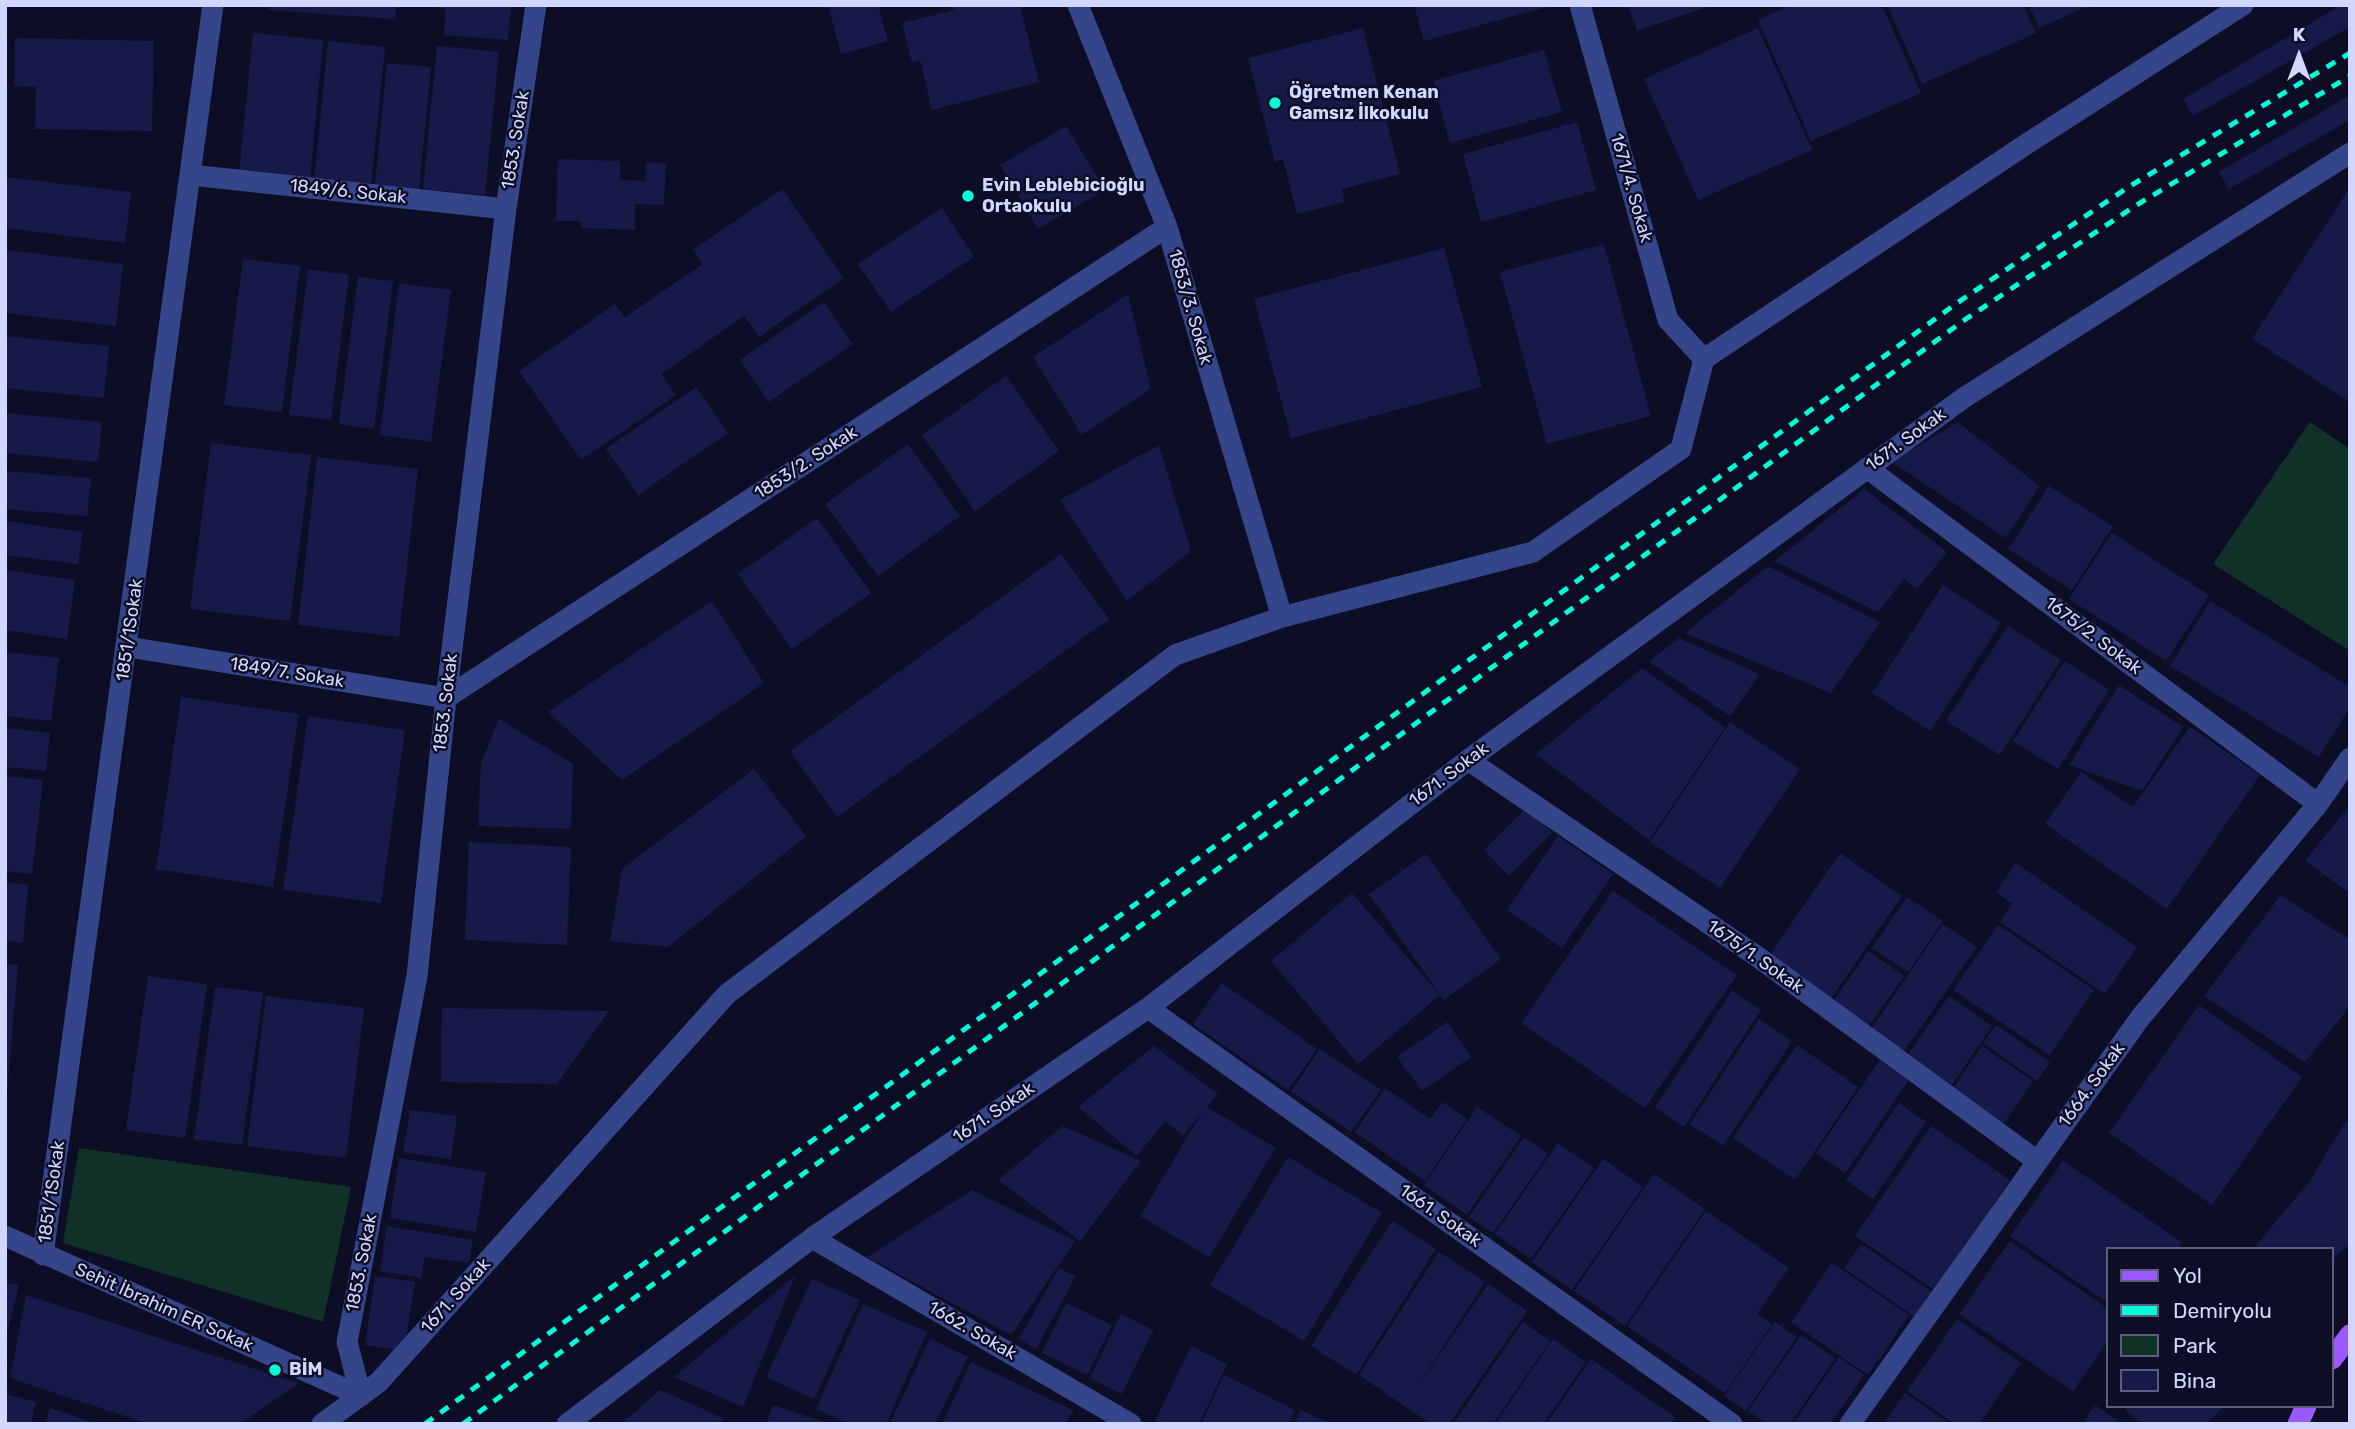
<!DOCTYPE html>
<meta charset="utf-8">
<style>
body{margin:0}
#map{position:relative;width:2355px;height:1429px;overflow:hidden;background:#0d0e26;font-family:Rubik,sans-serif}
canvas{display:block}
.frame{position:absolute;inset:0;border:7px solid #d2d7ff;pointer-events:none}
.legend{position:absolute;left:2106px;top:1247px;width:228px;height:161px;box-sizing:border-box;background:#0d0e26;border:2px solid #5c5e7d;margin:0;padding:9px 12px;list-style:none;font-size:21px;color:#d2d7ff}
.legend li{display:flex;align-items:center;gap:14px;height:35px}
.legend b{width:35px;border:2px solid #5c5e7d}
.north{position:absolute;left:2264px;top:21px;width:70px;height:70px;-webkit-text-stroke:5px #0d0e26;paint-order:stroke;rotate:0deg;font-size:19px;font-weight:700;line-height:28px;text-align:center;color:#d2d7ff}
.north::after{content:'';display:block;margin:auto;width:24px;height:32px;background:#d2d7ff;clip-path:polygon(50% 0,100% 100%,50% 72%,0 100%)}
</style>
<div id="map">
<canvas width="2355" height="1429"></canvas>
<div class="frame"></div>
<ul class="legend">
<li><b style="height:9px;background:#9a59ff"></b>Yol</li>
<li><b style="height:9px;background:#00fdda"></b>Demiryolu</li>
<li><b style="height:19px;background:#0f3128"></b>Park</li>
<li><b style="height:19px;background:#171949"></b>Bina</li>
</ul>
<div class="north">K</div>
</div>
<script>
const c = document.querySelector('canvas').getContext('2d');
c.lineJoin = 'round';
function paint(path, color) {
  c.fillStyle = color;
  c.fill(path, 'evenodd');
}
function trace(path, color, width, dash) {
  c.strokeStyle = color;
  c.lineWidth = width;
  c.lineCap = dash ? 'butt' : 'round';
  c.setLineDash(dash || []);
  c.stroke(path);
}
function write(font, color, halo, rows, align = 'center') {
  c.font = font + ' Rubik,sans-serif';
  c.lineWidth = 5;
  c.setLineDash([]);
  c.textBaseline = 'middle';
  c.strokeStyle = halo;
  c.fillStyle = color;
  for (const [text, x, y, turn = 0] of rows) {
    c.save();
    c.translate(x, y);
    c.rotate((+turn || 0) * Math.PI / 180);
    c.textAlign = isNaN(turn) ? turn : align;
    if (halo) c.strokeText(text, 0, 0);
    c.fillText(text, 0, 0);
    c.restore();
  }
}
paint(new Path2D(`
 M2310 422 2350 449V651L2213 564Z
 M79 1148 351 1187 323 1322 63 1243Z`), '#0f3128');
paint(new Path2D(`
 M269 5H396L395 19 269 10Z
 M426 5H511L508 40 444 35 446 9Z
 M828 5H878L888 41 841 54Z
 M952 5H1020L1039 82 932 110 920 60 912 63 902 23 954 10Z
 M1414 5H1550V6L1424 41Z
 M1628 5H1710V6L1637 31Z
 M1791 5H1882L1921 93 1811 141 1758 20Z
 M1887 5H2023L2036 33 1922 84Z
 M2029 5H2090L2039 28Z
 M2341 5H2350V27L2193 116 2183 99Z
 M1363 28 1400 174 1342 189 1345 202 1297 214 1283 159 1275 162 1248 58Z
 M1758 28 1812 150 1698 200 1644 79Z
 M253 33 323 40 310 180 239 173Z
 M15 38 154 41 152 131 35 129 36 87 14 86Z
 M328 41 385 47 371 186 314 181Z
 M437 46 499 52 485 195 423 189Z
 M1544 50 1562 112 1450 143 1433 81Z
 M387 63 431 67 419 189 375 185Z
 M2350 95V120L2229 189 2219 172Z
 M1577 122 1596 190 1481 222 1463 154Z
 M1066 126 1105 190 1038 229 1000 165Z
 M558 159 620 161V180L645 181 646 162 666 163 664 205 635 204V230L581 228V221H556Z
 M5 177 131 192 125 243 5 228Z
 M2350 187V402L2252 339Z
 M782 189 844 278 759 337 744 316 661 374 676 395 581 460 519 371 615 304 625 317 703 264 693 250Z
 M942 208 974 257 891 312 858 264Z
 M1604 244 1651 416 1547 444 1500 272Z
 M1444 248 1482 387 1291 438 1254 299Z
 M5 250 123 264 116 326 5 313Z
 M243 259 300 266 282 412 224 405Z
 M308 269 349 275 331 420 289 415Z
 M358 277 393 281 374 429 339 424Z
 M399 283 451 290 431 442 380 435Z
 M1128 294 1151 389 1082 435 1033 357Z
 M824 302 853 344 769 402 740 360Z
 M5 336 109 346 104 398 5 388Z
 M1006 376 1059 451 975 511 922 435Z
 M696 387 728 433 638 495 606 449Z
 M5 413 102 422 98 462 5 453Z
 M1958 422 2039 486 2006 538 1892 462Z
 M211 443 311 455 290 621 190 609Z
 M908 444 960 516 878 576 825 504Z
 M1159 445 1191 551 1127 601 1060 500Z
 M317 457 418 469 399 637 298 625Z
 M5 471 91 478 87 516 5 509Z
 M2049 486 2113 526 2072 590 2008 549Z
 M1864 489 1947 552 1917 589 1904 579 1878 612 1775 561Z
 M817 518 871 593 792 649 738 574Z
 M5 521 83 532 78 564 5 555Z
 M2112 533 2209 595 2166 661 2069 599Z
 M1061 554 1109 619 837 817 790 751Z
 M1768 566 1880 622 1831 693 1685 633Z
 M5 570 75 580 67 639 5 630Z
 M1943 585 2001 623 1930 731 1872 693Z
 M712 601 764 683 622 780 548 712Z
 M2210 601 2350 687V707L2319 757 2170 666Z
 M2008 626 2061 660 2000 755 1946 721Z
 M1679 638 1760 674 1730 716 1649 662Z
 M5 652 59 658 51 721 5 716Z
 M2065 661 2109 690 2058 769 2013 741Z
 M1642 668 1725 727 1649 840 1536 754Z
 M2119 685 2183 727 2142 791 2069 765Z
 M181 697 299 714 273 887 156 869Z
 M308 716 405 730 381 903 283 890Z
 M499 719 573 764 571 829 478 826 481 763Z
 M1730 722 1800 769 1720 888 1650 842Z
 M2190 727 2260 775 2167 909 2045 824 2081 772 2133 807Z
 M5 728 50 733 46 771 5 767Z
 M754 769 806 836 668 947 610 941 622 869Z
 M5 776 43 780 32 874 5 871Z
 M2350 805V893L2305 861Z
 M1527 807 1552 833 1509 876 1484 850Z
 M1558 836 1613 874 1562 948 1507 910Z
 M469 842 571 847 567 945 465 940Z
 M1840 853 1902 896 1829 1001 1767 959Z
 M1426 854 1501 959 1444 1000 1369 894Z
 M2016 863 2137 947 2105 994 2000 922 2012 904 1996 892Z
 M5 882 28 885 23 943 5 941Z
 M1613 891 1737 975 1645 1108 1521 1023Z
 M1352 893 1440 995 1358 1064 1271 961Z
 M2281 895 2350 940V1006L2305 1062 2204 996Z
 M1907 897 1943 921 1908 972 1872 948Z
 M1943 924 1977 947 1902 1054 1869 1032Z
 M1998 925 2094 990 2050 1055 1953 990Z
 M1868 951 1904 976 1868 1027 1832 1003Z
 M5 964 18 965 7 1093H5Z
 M148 976 207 984 185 1138 126 1130Z
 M1222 983 1317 1049 1288 1090 1193 1024Z
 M215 987 263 992 242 1145 194 1139Z
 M1732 991 1761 1010 1684 1127 1655 1107Z
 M266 996 364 1008 346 1158 247 1146Z
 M1949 996 1992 1026 1949 1089 1905 1059Z
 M2199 1005 2302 1077 2212 1205 2109 1133Z
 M442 1008 609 1011 557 1084 441 1082Z
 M1759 1019 1792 1041 1723 1146 1690 1124Z
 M1447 1022 1471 1057 1422 1091 1397 1057Z
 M1996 1025 2050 1062 2037 1081 1983 1043Z
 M1797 1045 1858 1087 1795 1180 1733 1138Z
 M1154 1046 1218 1094 1207 1107 1276 1148 1209 1257 1140 1216 1203 1111 1183 1136 1165 1121 1137 1156 1078 1107Z
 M1982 1046 2033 1081 2002 1126 1951 1091Z
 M1320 1049 1381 1090 1351 1132 1291 1091Z
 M1880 1060 1909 1080 1845 1173 1816 1153Z
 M1385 1088 1430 1119 1442 1102 1467 1119 1425 1181 1355 1132Z
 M1899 1103 1926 1122 1873 1199 1846 1180Z
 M1477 1107 1521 1136 1467 1215 1424 1185Z
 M410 1110 457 1116 451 1159 403 1152Z
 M2346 1121 2350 1124V1243L2332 1260V1249H2253L2309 1182Z
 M1063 1126 1141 1161 1080 1241 998 1180Z
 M1931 1126 2010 1180 1934 1290 1855 1236Z
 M1524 1137 1548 1154 1493 1233 1469 1217Z
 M1558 1143 1594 1168 1531 1259 1495 1234Z
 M1288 1157 1382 1213 1304 1341 1210 1285Z
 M399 1158 486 1172 476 1232 390 1218Z
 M1603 1159 1643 1187 1572 1290 1532 1262Z
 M2063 1161 2182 1242 2178 1249H2108V1303L2010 1236Z
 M1654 1174 1705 1209 1625 1326 1574 1291Z
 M972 1190 1075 1241 1011 1335 867 1257Z
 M1706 1211 1789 1268 1757 1314 1772 1324 1725 1393 1627 1326Z
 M1392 1221 1436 1249 1356 1375 1311 1346Z
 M387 1226 473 1240 469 1263 425 1257 421 1278 380 1271Z
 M2010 1241 2108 1309V1341L2073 1391 1959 1314Z
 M1861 1244 1932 1292 1915 1317 1844 1268Z
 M1439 1252 1485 1282 1414 1392 1488 1284 1527 1311 1449 1424H1431L1359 1375Z
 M1832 1263 1909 1315 1868 1375 1791 1322Z
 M1059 1268 1076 1276 1036 1349 1019 1339Z
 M375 1276 415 1282 404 1351 365 1345Z
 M795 1276 743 1407 674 1377Z
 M812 1279 860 1300 814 1399 766 1377Z
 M5 1282 19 1285 6 1337H5Z
 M26 1295 299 1383 240 1424H149L10 1378Z
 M1066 1303 1112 1325 1087 1375 1042 1353Z
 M863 1304 927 1332 886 1424H849L816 1409Z
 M1121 1314 1153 1330 1122 1394 1090 1378Z
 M1957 1319 2021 1363 1979 1424H1955L1907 1391Z
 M1523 1322 1550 1341 1493 1424H1453Z
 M1775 1322 1797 1337 1746 1411 1724 1396Z
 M1801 1335 1835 1358 1790 1424H1767L1748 1411Z
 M930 1339 968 1357 935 1424H897L891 1421Z
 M1553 1339 1586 1362 1543 1424H1495Z
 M1191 1346 1227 1364 1199 1424H1162L1155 1421Z
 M1839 1357 1864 1375 1830 1424H1793Z
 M1591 1359 1675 1417 1671 1424H1546Z
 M971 1362 1073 1410 1066 1424H942Z
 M1224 1375 1295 1410 1288 1424H1201Z
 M660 1390 723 1418 721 1424H621Z
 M1905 1393 1950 1424H1884Z
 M6 1394 36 1402 31 1424H5Z
 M773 1405 826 1423V1424H766Z
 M2095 1405 2123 1424H2082Z
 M2128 1406H2224L2206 1424H2143L2125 1410Z
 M50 1408 96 1423 95 1424H45Z
 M1301 1410 1330 1424H1294Z`), '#171949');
trace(new Path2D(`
 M1078 5 1167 227 1282 617
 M1580 5 1668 320 1704 359
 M191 175 506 209
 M1704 359 2028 143 2243 5
 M1867 468 2318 804
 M128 647 446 698
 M446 698 1167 227
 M1468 760 1755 955 2037 1161
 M1148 1008 1732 1424
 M5 1236 361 1396
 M812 1238 1131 1424
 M43 1255 213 5
 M361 1396 347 1342 417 976 446 698 506 209 536 5
 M322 1424 379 1382 727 994 1175 655 1282 617 1533 552 1681 449 1704 359
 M567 1424 812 1238 1148 1008 1468 760 1965 397 2350 153
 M1850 1424 2140 1018 2318 804 2350 758`), '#344589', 21);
trace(new Path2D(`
 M2332 1359 2350 1335
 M2298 1424 2306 1406`), '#9a59ff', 21);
trace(new Path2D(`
 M425 1424 1957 303 2127 188 2350 53
 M463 1424 1963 321 2135 206 2350 76`), '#00fdda', 5, [10, 9]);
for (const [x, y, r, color] of [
 [1275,103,7,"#00fdda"],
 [968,196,7,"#00fdda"],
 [275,1370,7,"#00fdda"]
]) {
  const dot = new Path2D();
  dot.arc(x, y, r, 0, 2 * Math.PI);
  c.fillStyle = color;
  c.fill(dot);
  trace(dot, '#0d0e26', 2.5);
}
write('bold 18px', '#d2d7ff', '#0d0e26', [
 ["Öğretmen Kenan",1289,93],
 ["Gamsız İlkokulu",1289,114],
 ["Evin Leblebicioğlu",982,186],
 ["Ortaokulu",982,207],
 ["BİM",289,1370]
], 'left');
write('18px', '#d2d7ff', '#0d0e26', [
 ["1853. Sokak",516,140,-81],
 ["1671/4. Sokak",1631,188,74],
 ["1849/6. Sokak",348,192,6],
 ["1853/3. Sokak",1190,307,74],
 ["1671. Sokak",1906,440,-36],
 ["1853/2. Sokak",806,463,-33],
 ["1851/1Sokak",130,630,-82],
 ["1675/2. Sokak",2093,636,37],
 ["1849/7. Sokak",287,673,9],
 ["1853. Sokak",446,703,-83],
 ["1671. Sokak",1449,775,-37],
 ["1675/1. Sokak",1755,957,35],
 ["1664. Sokak",2092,1085,-54],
 ["1671. Sokak",994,1113,-34],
 ["1851/1Sokak",52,1192,-82],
 ["1661. Sokak",1440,1216,35],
 ["1853. Sokak",362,1263,-79],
 ["1671. Sokak",456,1296,-48],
 ["Sehit İbrahim ER Sokak",164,1308,24],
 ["1662. Sokak",972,1331,30]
]);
</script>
